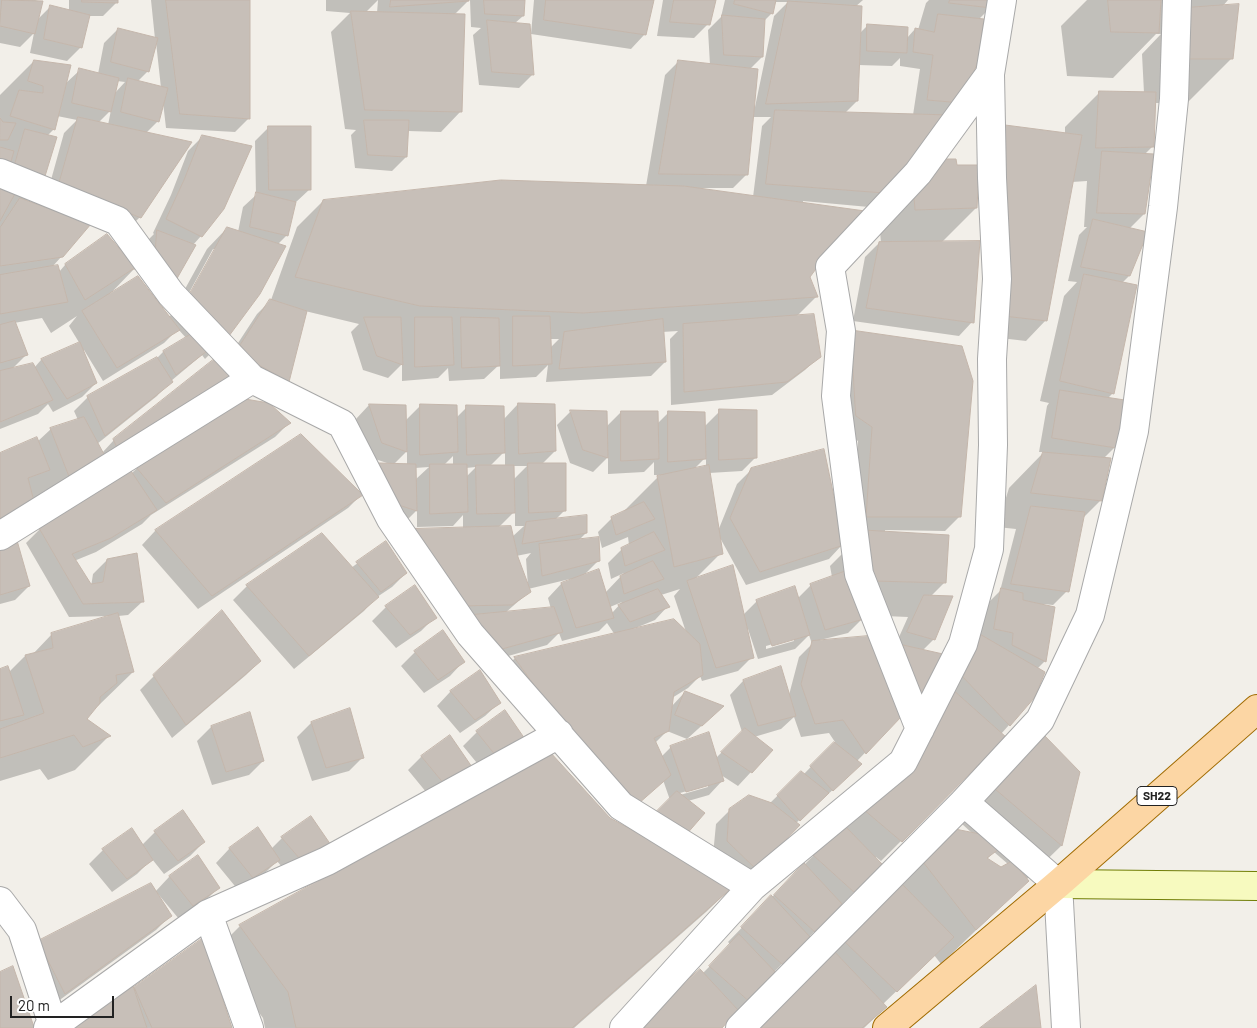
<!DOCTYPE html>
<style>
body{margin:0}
#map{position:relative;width:1257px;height:1028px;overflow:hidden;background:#f2efe9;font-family:Barlow,sans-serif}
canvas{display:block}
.scale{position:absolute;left:10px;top:996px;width:104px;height:22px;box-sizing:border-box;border:2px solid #222;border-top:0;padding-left:6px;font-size:15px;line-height:18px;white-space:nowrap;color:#222;-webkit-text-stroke:4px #fff;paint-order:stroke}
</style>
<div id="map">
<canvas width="1257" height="1028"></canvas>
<div class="scale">20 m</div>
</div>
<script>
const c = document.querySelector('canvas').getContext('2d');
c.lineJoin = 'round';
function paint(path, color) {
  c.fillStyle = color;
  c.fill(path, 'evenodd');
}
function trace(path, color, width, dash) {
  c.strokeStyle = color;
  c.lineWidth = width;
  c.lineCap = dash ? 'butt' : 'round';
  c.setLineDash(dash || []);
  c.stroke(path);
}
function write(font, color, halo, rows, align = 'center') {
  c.font = font + ' Barlow,sans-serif';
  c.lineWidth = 4.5;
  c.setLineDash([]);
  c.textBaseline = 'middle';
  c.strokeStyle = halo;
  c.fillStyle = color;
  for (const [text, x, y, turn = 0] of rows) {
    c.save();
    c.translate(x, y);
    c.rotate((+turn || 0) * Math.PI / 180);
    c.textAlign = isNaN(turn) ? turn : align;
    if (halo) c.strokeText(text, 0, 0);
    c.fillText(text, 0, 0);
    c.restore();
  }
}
paint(new Path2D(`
 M0 0H35L41 2 37 20 51 6 69 11V0H117V2L103 16H88L81 47 67 61 30 53 34 33 20 47 0 43Z
 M151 0H248L249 118 235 132 166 128 163 102 158 121 146 133 140 217 126 231 46 198 64 133 77 120 57 116 54 129 47 136 41 185 25 201 62 256 52 267 59 272 65 265 107 235 135 268 109 295 169 318 207 249 227 228 238 232 243 207 256 195 255 141 269 127 310 189 295 203 287 235 277 245 225 339 205 359 202 355 171 381 157 396 97 444 102 453 114 440 232 378 35 513 0 454 37 442 51 429 78 420 74 411 88 397 157 358 163 352 187 339 178 329 164 343 103 381 84 350 82 351 96 383 82 397 53 412 48 404 38 414 0 429V95L34 61 65 84 80 70 98 74 104 43 118 29 155 39ZM156 42 161 88 137 82 148 71ZM117 81 125 82 114 94ZM111 110 108 125 98 123ZM213 249H216L186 303 184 302ZM77 316 69 326 80 344 41 360 34 368 12 369 26 355 14 323 42 318 51 333Z
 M326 0H469L454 15 461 111 441 132 408 131 406 157 392 171 355 168 351 135 356 130 345 129 331 32 350 13 326 11ZM378 0 377 13 366 12Z
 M470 0H523V16L514 24 533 74 519 88 479 85 473 35 481 28 471 27Z
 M534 0H653L644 35 631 49 531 34Z
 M663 0H715L708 24 694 38 657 36Z
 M725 0H863L855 7 860 33 868 25 907 38 915 29 918 30 926 3 929 0H992L990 8 978 20 948 116 869 207 803 201 809 277 816 297 797 316 820 356 805 370 772 395 671 405 670 339 678 331 662 332 665 362 651 376 546 382 548 365 536 377 500 379V364L484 379 449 381 448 368 438 378 402 381V364L388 378 363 370 351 332 359 324 305 311 288 381 274 395 223 366 257 314 271 300 297 227 323 201 646 186 665 75 679 61 710 65 708 30 721 17ZM775 2H788L774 16 755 107H753L749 70 762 57 763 22 772 13ZM900 58V66L920 69 913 115 844 114 857 101 858 65 892 66ZM752 117H771L762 126 753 197 702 190 703 188H733L747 174ZM550 339H559L550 348Z
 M1087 0H1228L1222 7 1232 58 1187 103H1154L1153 146 1145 154 1144 214 1129 229V276L1122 283 1113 393 1108 398 1115 447 1103 459 1101 500 1083 518 1067 591 1053 605 1044 604 1045 661 1037 669 1009 725 1001 734 1005 737 881 861 876 857 875 859 881 865 774 972 736 1016 733 1014 720 1028 702 974 731 945 728 942 758 911 830 839 846 828 885 790 967 624 1000 591 1016 529 997 527 1009 488 1044 452H1039L1047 406 1049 403 1040 401 1064 296 1077 282 1068 281 1079 235 1087 227H1084L1087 181 1072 182 1046 320 1026 341 983 336 985 147 1005 127 1065 134V127L1100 92 1144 93 1142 54 1161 34H1156L1113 78 1067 76 1061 26Z
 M202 137 201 236 193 245 174 281 143 245 154 234 153 233 171 195 188 151Z
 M956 166 976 208 941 243 972 322 959 336 853 321 865 257 879 243H881L879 220Z
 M852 332 959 517 945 531 885 530V533L945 582 931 596 934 639 922 651 921 696 895 646 908 617 861 615 862 619 848 633 820 640 900 717 857 761 846 778 796 823 743 883 713 855 716 824 730 810 770 803 801 773 803 775 835 742 829 733 801 737 794 717 781 729 754 737 751 772 738 786 721 775 722 781 709 795 688 801 670 800 663 780 501 672 515 658 615 635 607 623 599 631 562 641 559 633 547 645 480 664 460 644 458 630 444 620 463 529V515L453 526 417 527V510L402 525 366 478 379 465 390 464 369 457 356 419 369 405 405 406V421L420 406 456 418 467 407 503 420 518 404 555 451 542 464 565 510 555 520 586 533 578 541 598 561 583 576 605 593 624 573 611 579 608 563 622 549 629 545 628 537 602 548 598 532 612 518 623 512 660 475H654V462L644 472 608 474V457L593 472 570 463 557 425 570 412H606V427L621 412 657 424 668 413 704 427 720 411 756 457 742 471 709 473 718 531 737 484 751 470 842 545 829 559 746 585 719 536 721 553 695 579 743 615 757 601 798 598 811 585 832 577 830 566 866 530H853L858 441 842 430ZM407 451V465H393ZM505 451V466H490ZM453 456V465H444ZM706 457V467L694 469ZM512 466H527L513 480ZM429 467 415 480V468ZM476 467 466 477V468ZM515 511V526H524L512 537 498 528ZM531 553 526 559 528 586 516 556ZM570 579 571 580 561 584 548 598 551 609 505 613 529 592 528 589ZM680 589 674 596 686 632 633 630V629L655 620 668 606 661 595ZM622 602 612 613 610 607ZM746 629H748L758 659 795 649 809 635 812 644 799 657 789 695 743 681 730 695 742 732 716 758 671 747 661 757 655 743 667 731 687 739 709 719 685 692 670 708 672 698 688 688 700 676 702 681 738 671 752 657ZM794 638V641L766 649V646ZM708 785V787L680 795V793Z
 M289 423 275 437 151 515 142 524 96 552 74 561 91 587 93 574 107 560 142 602 128 615 118 616 133 672 98 706 95 707 85 719 109 736 75 770 48 780 40 769 0 781V670L9 672 25 656 32 655 52 634 110 616 69 617 26 543 40 529 131 474 137 468Z
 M301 436 361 495 348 508 198 609 142 545 155 531Z
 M322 535 351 568 385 543 406 573 392 587 377 597 364 611 294 669 233 600 247 586Z
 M0 544 29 586 15 600 0 604Z
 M386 607 435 617 421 631 396 648 372 621Z
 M443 632 463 662 450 676 424 693 401 666 415 652Z
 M260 661 246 675 172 738 140 690 154 676Z
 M479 672 499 703 485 716 460 733 437 706 450 692Z
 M349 710 363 757 349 771 312 781 297 737 311 723Z
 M505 712 525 742 486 774 463 746 477 732Z
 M249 713 263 761 249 775 212 785 197 741 211 727Z
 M450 736 456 781 431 798 408 770 421 757Z
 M1009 770 1079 773 1061 846 1026 880 1027 881 941 964 934 955 883 1004 886 1007 864 1028H754L921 859 972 833 962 824ZM994 852 1008 864 1001 868 987 859Z
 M183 811 204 842 190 856 164 874 152 859 137 874 112 892 89 864 103 850 131 829 142 845 155 832Z
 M610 819 732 887 706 912 574 1028H265L263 1018 214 952 240 926Z
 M258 829 271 849 282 838 331 848 292 879 277 861 264 874 239 891 216 863 229 849Z
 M198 857 218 888 204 902 179 919 158 894 157 895 170 916 156 930 50 1007 25 956 155 892 169 877Z
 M202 940 231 1028H71L133 989Z`), '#0003');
const building = new Path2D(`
 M2 0 43 1 35 34 0 26Z
 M82 0H118V3L82 2Z
 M166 0H250V119L180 114Z
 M391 0H469V1L390 7Z
 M484 0H525L524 16 485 14Z
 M546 0H654L646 35 544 20Z
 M674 0H716L710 25 670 22Z
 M735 0H776L773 14 734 4Z
 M950 0H993L991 8 949 3Z
 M1108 0H1161L1159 33 1111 32Z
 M788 1 862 6 858 101 766 104Z
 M1239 4 1233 59H1189L1186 8Z
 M50 5 90 15 82 48 44 39Z
 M351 11 465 14 462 112 365 110Z
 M938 14 984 19 978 61 962 103 927 100 933 55 913 52 915 28 934 32Z
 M722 15 765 19 763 57 724 55Z
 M487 20 530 24 534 75 492 72Z
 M867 24 908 27 907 53 867 51Z
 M118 28 158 38 149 72 111 62Z
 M34 60 71 65 55 130 10 116 19 90 43 93V86L28 81Z
 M678 60 758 69 748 175 659 174Z
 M79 68 119 78 111 112 72 103Z
 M128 78 168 88 159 122 121 112Z
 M1099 91 1156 92 1154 147 1096 148Z
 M775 110 951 115 884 193 766 184Z
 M78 117 192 142 141 218 59 184Z
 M0 118 3 122 16 123 8 140H0Z
 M364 120H409L407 157 368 155Z
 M1005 125 1082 135 1047 321 1003 316Z
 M268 126H311V190H269Z
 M25 129 57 137 42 186 12 175Z
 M202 135 252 146 224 209 202 237 166 219 184 180Z
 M0 147 14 151 8 172 0 169Z
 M1102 151 1154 154 1145 214 1097 213Z
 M939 159H956L957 165H979L977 208 915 210 913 184Z
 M501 180 684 186 865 211 832 247 810 277 818 297 583 313 420 306 295 277 323 200Z
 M0 183 17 190 0 221Z
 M256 192 296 202 288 236 250 227Z
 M20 198 91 224 63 257 0 266V228Z
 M1093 219 1148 232 1130 276 1081 267Z
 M227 227 286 246 260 294 226 340 188 297Z
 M157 230 196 245 175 282 155 261Z
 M107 234 137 269H133L85 300 65 264Z
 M980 241 974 323 866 308 879 242Z
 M58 265 68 302 0 314V275Z
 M1084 274 1137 285 1114 394 1060 381Z
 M138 276 180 330 117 368 82 311Z
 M270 299 307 311 289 382 236 352Z
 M814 314 821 357 787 382 684 392 683 324Z
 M513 316H550L552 364 513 366Z
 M364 317H401L403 365 377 356Z
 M415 317H452L454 365 415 367Z
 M461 317 499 318 500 366 462 368Z
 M663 319 666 362 559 369 564 332Z
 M15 321 28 355 0 363V325Z
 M851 330 962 346 973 381 961 517H866L872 427 856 416Z
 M193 333 207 351 176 375 163 351Z
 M80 342 97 383 67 399 41 359Z
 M157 357 173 382 105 436 87 396Z
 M213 360 234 378 120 454 113 439Z
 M33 363 53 400 0 422V371Z
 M1060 390 1131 401 1116 448 1052 438Z
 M245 399 269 403 291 423 166 503 136 467Z
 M518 403 555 404 556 451 519 454Z
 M369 404 406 405 407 452 382 443Z
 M420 404 457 405 458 452 420 455Z
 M466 405 504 406 505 453 467 455Z
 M719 409 757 410V458L719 460Z
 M570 410 607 411 608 458 583 450Z
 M621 411H658L659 459 621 461Z
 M668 411 705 412 706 459 668 462Z
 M84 417 106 458 70 479 50 428Z
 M301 434 363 495 212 596 155 530Z
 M37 437 50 470 28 478 36 509 0 521V453Z
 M824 449 844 545 760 572 730 518 751 468Z
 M1043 452 1111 458 1102 501 1031 493Z
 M379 463 416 464 417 511 392 503Z
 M528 463H566V511L529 513Z
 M430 464H467L468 512 430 514Z
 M476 465H514L515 513 477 514Z
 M709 465 723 554 674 567 657 476Z
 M131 471 157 510 111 538 72 554 91 584 103 582 107 559 137 553 144 602 83 604 39 528Z
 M644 502 655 519 616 535 611 517Z
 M1031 506 1085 512 1069 592 1011 584Z
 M587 515V533L522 544 526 522Z
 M511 526 518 557 531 592 512 605 458 606 410 529Z
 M864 530 949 535 946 583 873 581Z
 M654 532 665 550 625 566 621 548Z
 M322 533 379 597 309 656 246 585Z
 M16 537 30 586 0 595V543Z
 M599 537 600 561 542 576 539 544Z
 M386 541 407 573 381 592 356 562Z
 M653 561 664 579 624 594 620 576Z
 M733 565 754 658 716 668 687 581Z
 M599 569 614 618 576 628 561 583Z
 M849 570 864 619 825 630 810 584Z
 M415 585 437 618 410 635 385 606Z
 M795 586 810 635 772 646 756 600Z
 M1001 588 1023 593V600L1055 607 1046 662 1012 645 1013 633 994 629Z
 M658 589 670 607 630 622 618 605Z
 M924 595 953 596 935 640 907 632Z
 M554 607 563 632 495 651 472 615Z
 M222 610 261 661 186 725 153 675Z
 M118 613 134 672 116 675 117 683 100 697V703L87 719 111 736 83 747 74 735 0 758V729L44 713 25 655 53 648 51 633Z
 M674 619 700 644 703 675 674 692 669 731 654 738 671 775 638 804 571 737 514 657Z
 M443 630 465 662 438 680 414 651Z
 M978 633 1045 672 1035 697 1010 726 959 673Z
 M868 636 901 717 866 754 843 720 815 724 801 684 812 641Z
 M903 645 943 654 922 697 909 681Z
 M8 666 24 715 0 721V669Z
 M781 666 796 716 758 726 743 680Z
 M480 670 501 703 475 720 450 691Z
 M952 689 1006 737 902 842 863 809Z
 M685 691 724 706 702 726 675 715Z
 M350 708 364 758 326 768 311 722Z
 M505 710 527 742 500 761 476 731Z
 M250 712 264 761 226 772 211 726Z
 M745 728 773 750 752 773 721 752Z
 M709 732 724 781 686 792 670 746Z
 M1043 734 1080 772 1062 846 995 789Z
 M450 735 472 767 445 785 421 756Z
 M834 742 862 764 833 791 810 766Z
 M550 752 610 818 734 886 572 1028H296L288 992 239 925Z
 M801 771 829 793 800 821 777 795Z
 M677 791 705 813 685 836 653 815Z
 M749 795 772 803 800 825 757 870 727 841 729 809Z
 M183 810 205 842 178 861 154 831Z
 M311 816 333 848 306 866 281 837Z
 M843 824 883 865 855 893 813 855Z
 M258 827 280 860 253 878 229 848Z
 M132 828 153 860 127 879 102 849Z
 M955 829 985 835 999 849 987 858 1001 867 1012 861 1029 881 976 930 920 858Z
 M198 855 220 888 193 906 169 876Z
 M804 863 843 905 816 933 774 895Z
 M898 880 954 937 897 992 845 942Z
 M151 883 172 916 65 994 38 941Z
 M771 895 810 937 783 965 741 927Z
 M739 934 778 975 751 1003 709 966Z
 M203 938 232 1028H152L134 987Z
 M831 948 887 1007 862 1028H753Z
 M13 966 34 1027 32 1028H0V972Z
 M700 969 738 1010 722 1028H637Z
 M132 983 147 1028H69Z
 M1036 985 1041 1028H980Z`);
paint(building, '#c7bfb8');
trace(building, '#c4b6ab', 1);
const street = new Path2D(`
 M0 173 118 221 171 294 252 379 342 424 391 519 470 634 621 806 752 887
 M0 536 252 379
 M920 729 859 574 836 396 841 331 830 267 918 173 990 74
 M964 802 1058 884 1066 1028
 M0 901 22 930 54 1028
 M208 914 249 1028
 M48 1028 53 1026 208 914 327 861 559 734
 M624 1028 752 887 903 762 963 644 989 549 993 445 992 359 997 279 992 178 990 74 1002 0
 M740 1028 964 802 1040 720 1090 615 1134 431 1163 207 1174 99 1177 0`);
const secondary = new Path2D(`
 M1058 884 1257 886`);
const primary = new Path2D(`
 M887 1028 1058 884 1257 709`);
trace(street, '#a9a9a9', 30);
trace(secondary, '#707d05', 30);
trace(primary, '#a06b00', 30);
trace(street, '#fff', 28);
trace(secondary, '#f7fabf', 28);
trace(primary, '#fcd6a4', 28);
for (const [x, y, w] of [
 [1157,796,40]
]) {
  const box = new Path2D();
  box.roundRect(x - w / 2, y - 9.5, w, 19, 4);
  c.fillStyle = '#fff';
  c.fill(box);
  trace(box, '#222', 1);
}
write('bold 12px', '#222', null, [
 ["SH22",1157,796]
]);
</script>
